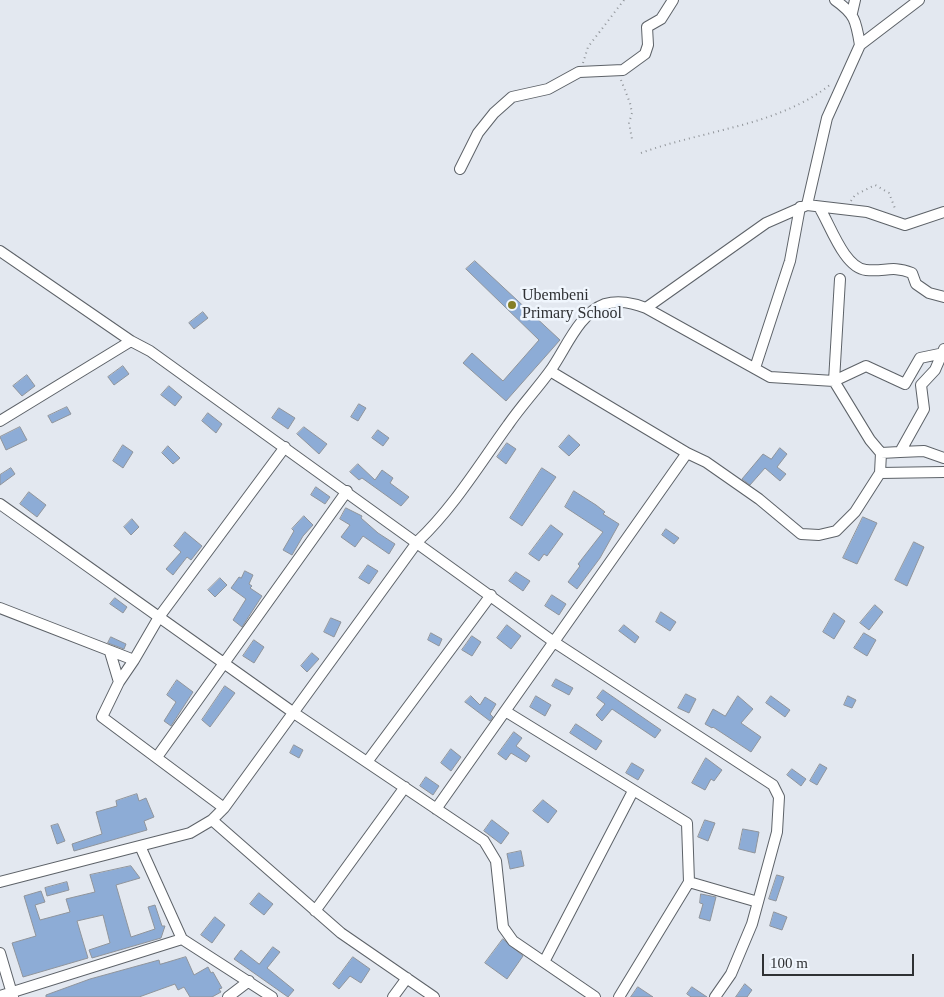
<!DOCTYPE html>
<style>
body{margin:0}
#map{position:relative;width:944px;height:997px;overflow:hidden;background:#e3e8f0;font-family:"Times New Roman",serif}
canvas{display:block}
.scale{position:absolute;left:762px;top:954px;width:152px;height:22px;box-sizing:border-box;border:2px solid #2f3134;border-top:0;padding-left:6px;font-size:15px;line-height:18px;white-space:nowrap;color:#2f3134;-webkit-text-stroke:4px #f0f6fd;paint-order:stroke}
</style>
<div id="map">
<canvas width="944" height="997"></canvas>
<div class="scale">100 m</div>
</div>
<script>
const c = document.querySelector('canvas').getContext('2d');
c.lineJoin = 'round';
function paint(path, color) {
  c.fillStyle = color;
  c.fill(path, 'evenodd');
}
function trace(path, color, width, dash) {
  c.strokeStyle = color;
  c.lineWidth = width;
  c.lineCap = dash ? 'butt' : 'round';
  c.setLineDash(dash || []);
  c.stroke(path);
}
function write(font, color, halo, rows, align = 'center') {
  c.font = font + ' "Times New Roman",serif';
  c.lineWidth = 5;
  c.setLineDash([]);
  c.textBaseline = 'middle';
  c.strokeStyle = halo;
  c.fillStyle = color;
  for (const [text, x, y, turn = 0] of rows) {
    c.save();
    c.translate(x, y);
    c.rotate((+turn || 0) * Math.PI / 180);
    c.textAlign = isNaN(turn) ? turn : align;
    if (halo) c.strokeText(text, 0, 0);
    c.fillText(text, 0, 0);
    c.restore();
  }
}
const building = new Path2D(`
 M475 261 560 340 506 401 463 363 472 353 503 381 539 340 466 269Z
 M203 312 208 318 194 329 189 323Z
 M123 366 129 374 114 385 108 377Z
 M27 375 35 386 22 396 13 386Z
 M169 386 182 397 175 406 161 395Z
 M359 404 366 408 358 421 351 417Z
 M67 407 71 414 52 423 48 416Z
 M279 408 295 418 288 429 272 418Z
 M208 413 222 424 216 433 202 421Z
 M20 427 27 440 6 450 0 437Z
 M304 427 327 444 319 454 297 434Z
 M378 430 389 438 383 446 372 438Z
 M569 435 580 445 569 456 559 447Z
 M507 443 516 449 506 464 497 457Z
 M123 445 133 452 123 468 113 461Z
 M168 446 180 458 173 464 162 453Z
 M780 448 787 454 777 467 786 474 780 481 765 468 750 485 742 479 763 454 771 459Z
 M358 464 375 480 382 470 393 478 390 483 409 497 401 506 362 478 359 480 350 472Z
 M11 468 15 474 0 485V475Z
 M542 468 556 477 522 526 510 518Z
 M316 487 330 497 325 504 311 495Z
 M574 491 596 505 605 512 603 514 619 524 600 558 577 589 568 582 580 566 578 564 603 532 565 507Z
 M29 492 46 505 37 517 20 504Z
 M346 508 362 516 361 518 378 533 395 544 389 554 363 536 355 547 341 537 350 525 340 519Z
 M304 516 313 525 303 536 292 555 283 550 294 531 292 529Z
 M863 517 877 523 857 564 843 558Z
 M132 519 139 527 131 535 124 527Z
 M551 525 563 534 547 556 544 554 539 561 529 554Z
 M666 529 679 538 674 544 662 535Z
 M185 532 202 546 191 560 187 557 173 575 166 569 181 552 174 546Z
 M914 542 924 547 907 586 895 580Z
 M368 565 378 571 369 584 359 578Z
 M245 571 253 575 249 584 252 586 250 588 262 596 242 627 233 620 246 599 231 588 239 577 241 578Z
 M516 572 530 581 523 591 509 581Z
 M220 578 227 585 215 597 208 590Z
 M552 595 566 604 559 615 545 606Z
 M115 598 127 607 123 613 110 604Z
 M875 605 883 612 869 630 860 623Z
 M661 612 676 622 670 631 656 622Z
 M834 613 845 621 834 639 823 632Z
 M331 618 341 622 334 637 324 632Z
 M507 625 521 636 511 649 497 638Z
 M624 625 639 637 635 643 619 631Z
 M431 633 442 639 439 646 428 640Z
 M864 633 876 640 867 656 854 648Z
 M472 636 481 642 472 656 462 650Z
 M111 637 126 644 124 649 108 643Z
 M254 640 264 647 254 663 243 656Z
 M312 653 319 659 307 672 301 666Z
 M556 679 573 688 569 695 552 686Z
 M177 680 193 692 171 726 164 721 176 702 167 695Z
 M225 686 235 693 210 727 202 720Z
 M603 690 661 730 655 738 612 709 602 721 596 715 605 704 597 698Z
 M686 694 696 699 689 713 678 708Z
 M471 696 480 705 485 697 496 704 490 714 493 717 490 721 465 702Z
 M536 696 551 705 545 716 530 707Z
 M738 696 753 709 741 723 761 737 751 752 713 727 712 728 705 724 713 709 725 716Z
 M771 696 790 710 785 717 766 703Z
 M848 696 856 700 852 708 844 705Z
 M576 724 602 741 596 750 570 733Z
 M514 732 522 738 516 746 530 756 526 762 511 753 506 760 498 754Z
 M294 745 303 750 299 758 290 753Z
 M451 749 461 757 451 771 441 763Z
 M706 758 722 770 714 781 711 779 705 790 692 783Z
 M632 763 644 770 638 780 626 773Z
 M820 764 827 768 817 785 810 781Z
 M792 769 806 779 801 786 787 775Z
 M426 777 439 786 433 795 420 786Z
 M137 794 139 801 146 798 154 817 144 821 147 830 74 851 72 844 102 834 96 812 117 806 116 801Z
 M543 800 557 811 548 823 533 811Z
 M492 820 509 833 501 844 484 831Z
 M705 820 715 823 708 841 698 837Z
 M58 824 65 841 57 844 51 826Z
 M743 829 759 832 755 853 739 849Z
 M521 851 524 866 510 869 507 854Z
 M131 866 140 878 116 885 131 937 155 929 148 907 155 905 162 926H165L161 938 92 958 89 950 110 943 103 915 77 921 88 958 23 977 12 943 36 936 24 896 41 891 45 902 35 905 40 920 70 912 66 899 95 892 90 875Z
 M777 875 784 877 776 901 769 899Z
 M67 882 69 890 47 896 45 888Z
 M259 893 273 904 264 915 250 904Z
 M701 894 716 897 710 921 699 918 703 904 700 903Z
 M774 912 787 917 782 930 770 926Z
 M215 917 225 925 212 943 201 935Z
 M503 939 523 956 507 979 485 963Z
 M273 947 280 952 267 968 294 990 288 997 234 959 241 950 259 964Z
 M186 957 194 975 208 967 211 973 213 972 222 988 219 989 221 992 212 997H190L184 987 178 990 175 984 139 997H46V995L90 979 159 960 160 964Z
 M353 957 370 969 361 983 350 976 339 989 333 984Z
 M745 984 752 990 747 997H736Z
 M638 987 653 997H631Z
 M692 987 707 997H691L687 994Z`);
paint(building, '#8dacd6');
trace(building, '#8f949b', 1);
const minor = new Path2D(`
 M835 0C855 14 856 21 860 45
 M852 13 855 0
 M460 169 478 133 494 113 512 97 548 89 579 72 623 70 645 54 648 45 647 27 661 19 673 0
 M807 205 827 118 860 45 919 0
 M819 207C830 224 844 268 866 270 886 272 891 265 912 273L916 284 929 293 944 297
 M0 251 131 341 150 351 554 642 773 785 779 797 777 832 752 924 731 974 715 997
 M646 308 770 377 834 381 840 279
 M755 368 790 261 800 207
 M550 371 687 453 706 462 759 499 801 534 819 535 836 531 855 512 880 473 944 472
 M0 421 131 341
 M900 452 924 451 944 458
 M881 453 900 452 924 409 921 385 935 370 944 349
 M880 473 881 453 870 440 834 381 866 366 905 384 920 358 944 353
 M0 504 294 713 484 841 496 861 503 927 513 941 595 997
 M0 608 134 660 159 617 285 447
 M110 652 119 682 102 717 224 808
 M119 682 134 660
 M505 711 687 823 689 882 619 997
 M157 757 347 491
 M367 762 491 595
 M436 809 687 453
 M212 820 341 933 434 997
 M140 846 182 939 272 997
 M0 882 190 833 212 820 224 808 418 541C453 508 479 465 508 425 521 406 537 389 550 371 566 349 578 314 605 304 618 300 634 303 646 308L766 223 807 205 867 212 905 225 944 212
 M689 882 758 902
 M315 911 405 787
 M0 953 13 997
 M544 962 633 791
 M0 996 182 939
 M228 997 249 981
 M393 997 407 978`);
trace(minor, '#5d6268', 12);
trace(new Path2D(`
 M583 63 588 47 624 0
 M621 80 630 103 632 113 629 123 632 139
 M641 153C703 130 779 126 831 84
 M851 201 855 195 875 185 889 193 896 211`), '#909499', 2, [1, 4]);
trace(minor, '#fff', 10);
for (const [x, y, r, color] of [
 [512,305,5,"#857f26"]
]) {
  const dot = new Path2D();
  dot.arc(x, y, r, 0, 2 * Math.PI);
  c.fillStyle = color;
  c.fill(dot);
  trace(dot, '#f0f6fd', 2);
}
write('16px', '#2f3134', '#f0f6fd', [
 ["Ubembeni",522,296],
 ["Primary School",522,314]
], 'left');
</script>
